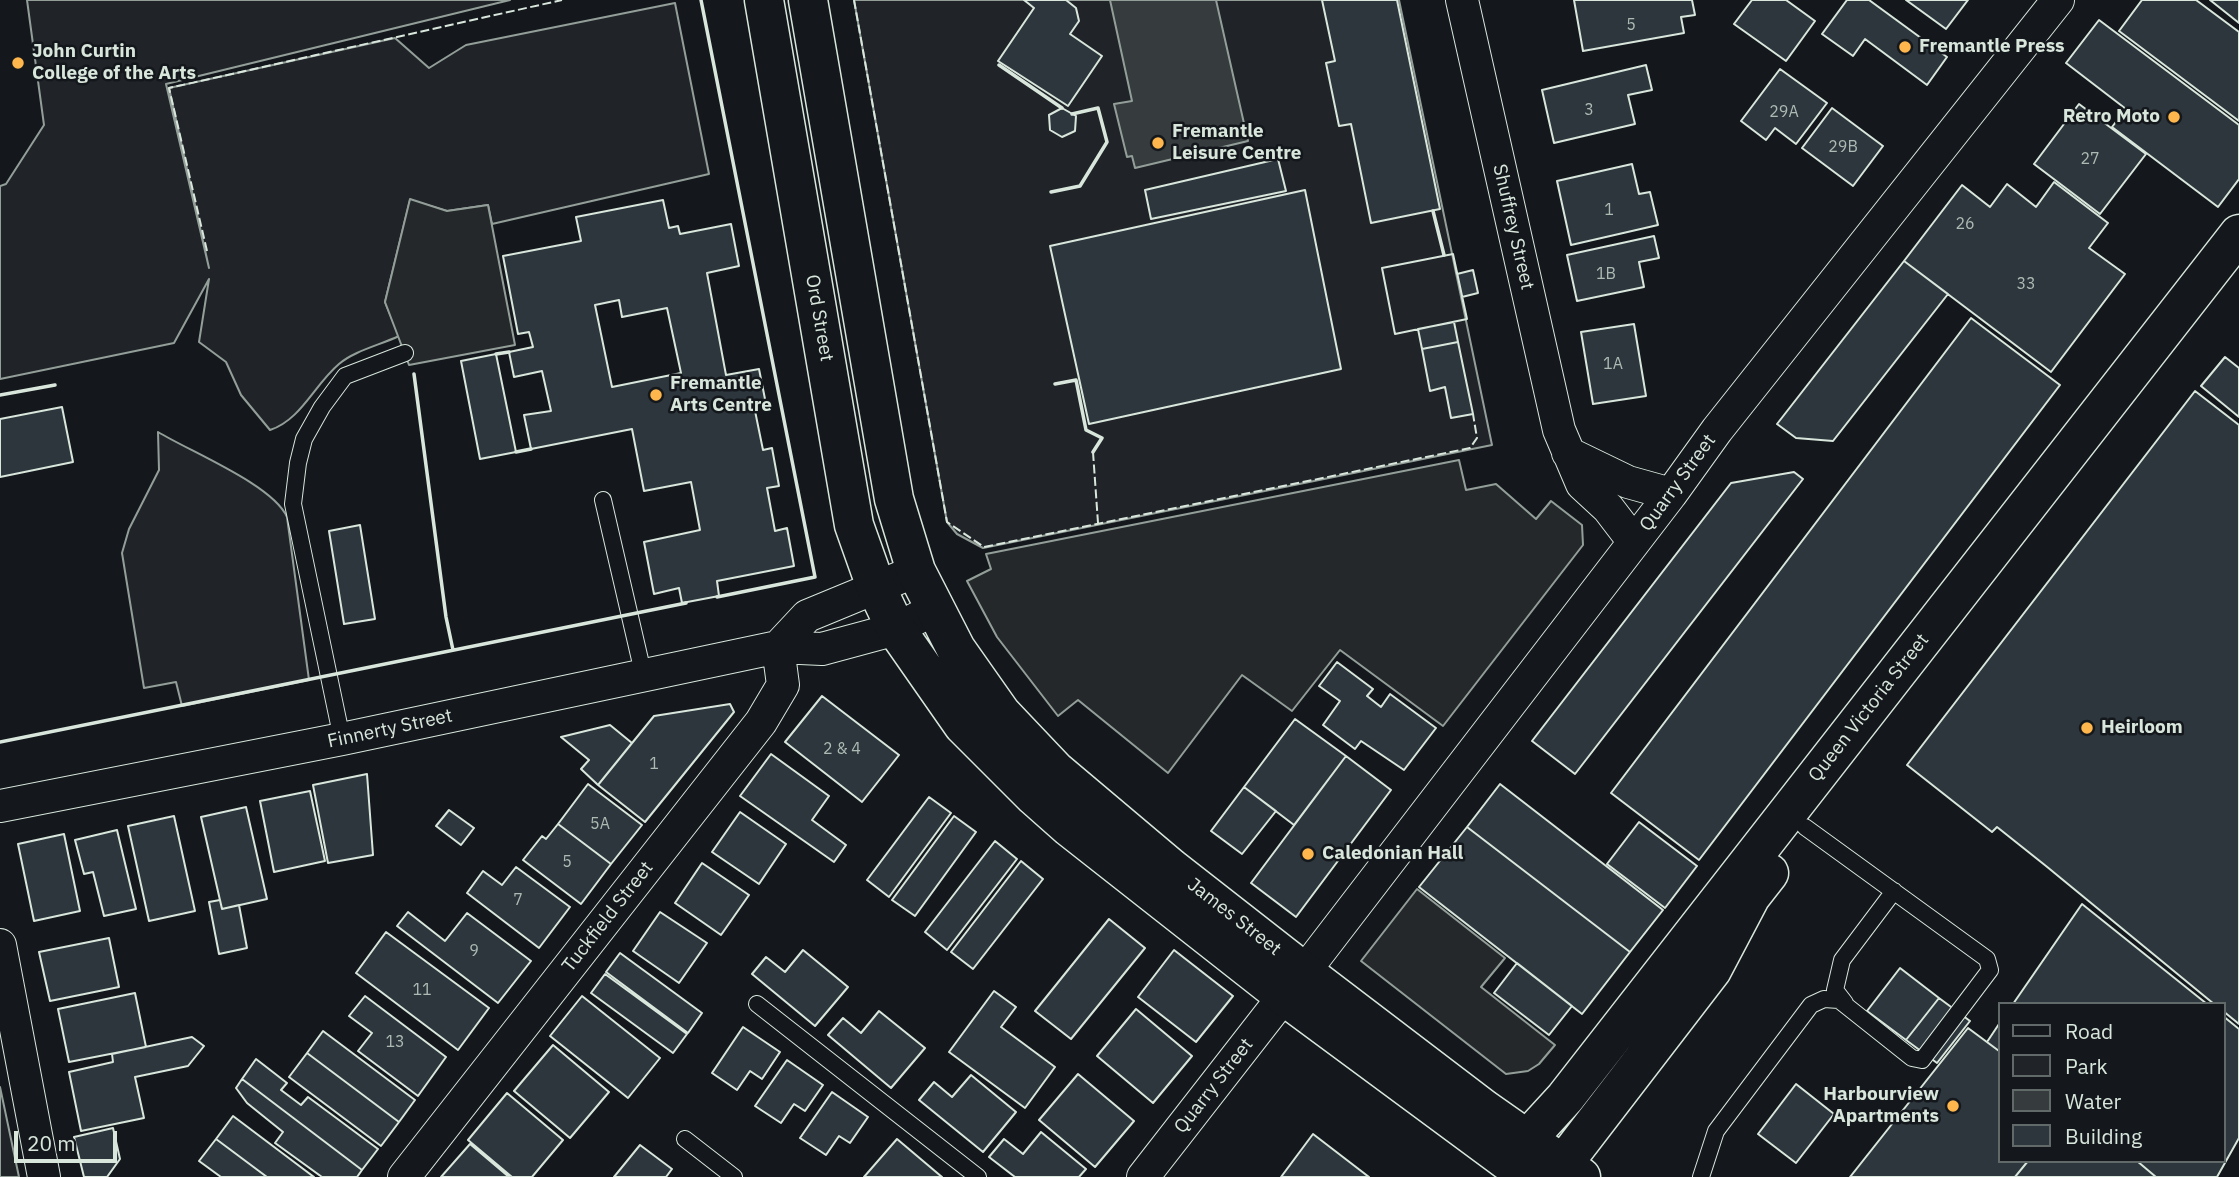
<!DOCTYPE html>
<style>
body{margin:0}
#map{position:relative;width:2239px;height:1177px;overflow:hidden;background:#14181c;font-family:"IBM Plex Sans",sans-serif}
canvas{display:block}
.legend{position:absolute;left:1998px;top:1002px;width:228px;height:161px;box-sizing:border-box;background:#14181c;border:2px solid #626a69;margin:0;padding:9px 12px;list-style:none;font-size:21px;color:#d8e6dc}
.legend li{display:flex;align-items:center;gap:14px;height:35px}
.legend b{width:35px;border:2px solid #626a69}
.scale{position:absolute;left:14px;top:1131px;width:103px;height:32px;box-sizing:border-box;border:4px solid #d8e6dc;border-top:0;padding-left:9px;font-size:21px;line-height:24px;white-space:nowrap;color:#d8e6dc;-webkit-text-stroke:5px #14181c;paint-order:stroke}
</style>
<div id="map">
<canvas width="2239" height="1177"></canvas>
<ul class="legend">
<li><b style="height:9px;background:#14181c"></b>Road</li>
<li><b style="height:19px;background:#202428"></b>Park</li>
<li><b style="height:19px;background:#363b3e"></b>Water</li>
<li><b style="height:19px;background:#2c363c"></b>Building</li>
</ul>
<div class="scale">20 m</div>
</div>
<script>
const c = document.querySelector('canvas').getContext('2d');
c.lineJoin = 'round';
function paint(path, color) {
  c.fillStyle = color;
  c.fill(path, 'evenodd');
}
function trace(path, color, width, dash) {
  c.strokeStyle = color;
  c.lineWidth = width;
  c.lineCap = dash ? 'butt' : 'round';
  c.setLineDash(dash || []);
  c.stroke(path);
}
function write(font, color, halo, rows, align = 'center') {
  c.font = font + ' "IBM Plex Sans",sans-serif';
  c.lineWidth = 5;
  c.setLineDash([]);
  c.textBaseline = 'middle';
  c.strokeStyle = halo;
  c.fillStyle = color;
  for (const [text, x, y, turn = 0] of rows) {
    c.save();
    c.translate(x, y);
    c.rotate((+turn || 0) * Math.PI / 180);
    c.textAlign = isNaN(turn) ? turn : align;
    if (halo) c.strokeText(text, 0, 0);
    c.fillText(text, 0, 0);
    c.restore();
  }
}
const green = new Path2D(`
 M27 0H510L166 84 209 268 169 88 395 38 429 68 466 45 675 3 709 174 492 224 488 205 447 211 410 200 385 302 399 336C380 345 354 351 339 364 314 385 301 420 270 430L241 395 226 362 199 342 209 279 174 343 0 379V186L6 184 44 125Z
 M854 0H1399L1492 445 983 548 957 534 947 522Z
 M158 432C191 452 273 485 287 517L309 680 182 706 176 682 144 688 122 553 129 529 159 470Z
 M0 1087 19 1177H0Z`);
paint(green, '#202428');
trace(green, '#939e99', 2);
const parking = new Path2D(`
 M410 199 447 211 488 205 515 345 409 365 385 302Z
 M1459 460 1466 490 1496 484 1536 519 1551 501 1582 525 1583 545 1443 726 1340 650 1292 711 1242 675 1168 773 1078 700 1058 716 997 637 967 581 991 569 986 554Z
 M1417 889 1505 958 1481 987 1555 1045 1539 1064 1528 1071 1506 1074 1361 961Z`);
paint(parking, '#24282b');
trace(parking, '#939e99', 2);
const water = new Path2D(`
 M1110 0H1216L1248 141 1135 168 1132 156 1127 157 1114 104 1132 101Z`);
paint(water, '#363b3e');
trace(water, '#939e99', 2);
const building = new Path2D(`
 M1024 0H1066L1076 8 1079 21 1070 34 1102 56 1068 106 998 61 1034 8Z
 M1322 0H1397L1440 209 1371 223 1351 124 1339 126 1326 63 1335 61Z
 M1574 0H1692L1695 15 1681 17 1684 33 1583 51Z
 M1752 0H1786L1815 21 1786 61 1734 24Z
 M1847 0H1869L1947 57 1927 85 1865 39 1853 56 1822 34Z
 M1906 0H1968L1946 29Z
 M2142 0H2196L2239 32V121L2119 31Z
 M2210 0H2239V23Z
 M2099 20 2239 125V179L2218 207 2112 127 2126 109 2066 63Z
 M1646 65 1652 90 1628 95 1635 124 1554 143 1542 90Z
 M1780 69 1827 103 1796 144 1775 128 1766 140 1741 121Z
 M2079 104 2146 154 2100 214 2034 164Z
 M1062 108 1076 116 1075 131 1062 137 1050 130 1049 115Z
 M1832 108 1883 146 1853 186 1802 148Z
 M1278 159 1286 191 1151 219 1145 190Z
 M1632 164 1639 194 1650 192 1658 225 1571 245 1557 181Z
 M2054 182 2108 223 2089 248 2125 274 2051 372 1904 261 1962 185 1990 207 2007 184 2036 207Z
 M1305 190 1341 369 1089 424 1050 246Z
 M663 200 669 228 678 226 680 234 731 224 739 266 707 273 726 375 759 369 766 404 754 406 763 450 772 448 779 486 767 488 775 531 787 528 794 566 717 581 719 596 682 603 679 588 654 594 644 542 700 530 691 482 644 491 632 429 531 449 524 415 551 411 542 371 514 377 509 352 533 347 529 332 518 334 503 256 581 241 576 217ZM619 300 622 317 667 308 681 373 612 387 595 305Z
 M1654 236 1659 258 1639 262 1644 287 1577 301 1567 255Z
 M1453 254 1457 274 1473 270 1478 293 1462 297 1467 319 1395 334 1382 268Z
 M1453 254 1467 319 1395 334 1382 268Z
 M1904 261 1948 294 1833 441 1796 438 1777 424Z
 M1971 318 2060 385 1699 860 1611 793Z
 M1454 322 1458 342 1422 349 1418 329Z
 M1634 324 1646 396 1593 404 1581 332Z
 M1458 342 1473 414 1451 418 1445 387 1430 391 1422 349Z
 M496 354 516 452 480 459 461 361Z
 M2225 357 2239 368V417L2201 386Z
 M2195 391 2239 425V1024L2223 1011V1004H2214L2046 866 1997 827 1992 832 1907 765Z
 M62 407 73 462 0 477V419Z
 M1794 472 1803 479 1575 774 1532 741 1731 483Z
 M360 525 375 619 344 624 329 531Z
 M1337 662 1373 689 1367 696 1381 707 1390 694 1436 728 1404 770 1361 741 1355 749 1323 725 1340 701 1319 686Z
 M822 696 899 755 862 802 785 742Z
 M730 704 734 712 645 822 598 785 654 716Z
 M1295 719 1346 756 1294 825 1244 787Z
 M610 725 632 743 598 785 581 769 589 760 561 737Z
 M771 754 829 796 812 820 846 845 834 862 740 796Z
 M1346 756 1391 790 1296 917 1251 883Z
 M367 774 373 855 328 863 313 785Z
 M588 784 642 825 611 864 558 824Z
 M1500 784 1663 910 1630 952 1467 827Z
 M1244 787 1276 811 1242 854 1211 831Z
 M310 791 325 861 274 872 260 801Z
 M929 797 951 813 889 897 867 880Z
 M246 807 267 899 222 909 201 817Z
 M449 810 474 828 461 845 436 826Z
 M740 812 786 844 759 884 712 852Z
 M174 816 195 911 149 921 128 826Z
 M954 816 976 832 915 916 892 900Z
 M1639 822 1697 866 1665 908 1607 864Z
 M558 824 611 864 581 904 523 860 542 836 546 839Z
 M1467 827 1630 952 1582 1014 1419 887Z
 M117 830 136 909 104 916 93 872 84 874 75 840Z
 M64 834 80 911 34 921 18 844Z
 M995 841 1017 859 947 950 925 932Z
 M1021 861 1043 879 973 969 951 952Z
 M702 863 749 895 721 935 675 903Z
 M516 867 570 907 539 948 467 893 483 871 502 885Z
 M220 900 222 909 239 905 247 948 219 954 209 902Z
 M2082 904 2207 1004H2013Z
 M408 912 445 941 467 913 531 961 498 1003 397 926Z
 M660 912 707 943 679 983 633 951Z
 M1109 919 1145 948 1071 1039 1035 1011Z
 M386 932 489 1008 458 1050 356 973Z
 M109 938 119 987 50 1001 39 952Z
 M803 950 848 987 815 1026 752 974 766 957 785 972Z
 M1174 950 1233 996 1196 1042 1138 997Z
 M620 953 702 1013 688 1033 606 972Z
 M1517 963 1572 1006 1549 1035 1494 993Z
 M1900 968 1939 998 1906 1040 1867 1011Z
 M605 974 687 1034 673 1053 591 993Z
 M994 991 1016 1007 1001 1027 1055 1067 1025 1108 949 1052Z
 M135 993 146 1047 69 1062 58 1009Z
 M365 996 446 1057 418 1096 358 1051 372 1033 349 1016Z
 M582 996 660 1058 628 1098 550 1036Z
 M1939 998 1970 1021 1937 1063 1906 1040Z
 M1136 1009 1192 1056 1153 1103 1097 1056Z
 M879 1011 925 1048 891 1088 828 1035 843 1018 861 1033Z
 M2223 1016 2239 1029V1138L2217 1177H2156L2137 1161H2223Z
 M1999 1024V1051L1987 1042Z
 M743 1027 780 1052 762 1079 750 1071 737 1090 712 1073Z
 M1968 1028 1999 1051V1161H2028L2015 1177H1850Z
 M323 1031 415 1100 399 1122 307 1053Z
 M192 1037 204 1046 188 1066 135 1077 144 1118 81 1131 69 1072 113 1062 112 1054Z
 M553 1045 609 1092 570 1138 514 1091Z
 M307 1053 399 1122 381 1146 289 1077Z
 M256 1059 287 1083 281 1090 301 1105 308 1097 378 1149 362 1170 242 1079Z
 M787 1060 823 1085 805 1111 794 1104 781 1123 755 1106Z
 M1078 1074 1134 1121 1095 1167 1039 1120Z
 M971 1075 1016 1112 983 1152 919 1100 934 1082 952 1097Z
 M242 1079 362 1170 357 1177H322L275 1143 283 1132 247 1103 236 1088Z
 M1796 1084 1834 1114 1796 1163 1758 1134Z
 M832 1092 868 1117 850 1143 839 1136 826 1155 800 1138Z
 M507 1093 563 1140 532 1177H512L468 1140Z
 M233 1116 314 1177H267L216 1139Z
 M113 1128 120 1159 107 1177H84L74 1137Z
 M1041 1132 1086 1169 1079 1177H1015L989 1157 1004 1139 1023 1154Z
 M1313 1134 1369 1177H1281Z
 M216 1139 267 1177H221L199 1161Z
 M897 1139 942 1177H864Z
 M470 1144 509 1177H441Z
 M640 1145 672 1169 666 1177H614Z
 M2028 1161H2137L2156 1177H2015Z`);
paint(building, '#2c363c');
trace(building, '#d8e6dc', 2);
const lane = new Path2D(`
 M603 500 644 677
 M342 739 293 504 298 463 304 439 322 407 345 376 405 353
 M1845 1003 1835 990 1842 960 1894 891
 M757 1004 978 1177
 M685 1139 734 1177
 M1701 1177 1716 1131 1811 1005 1824 999 1839 1000 1912 1058 1922 1060 1990 970 1987 959 1805 827`);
const street = new Path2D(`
 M1462 0 1559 430 1582 484 1608 508 1634 542
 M1568 453 1628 482 1671 494
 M778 647 807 616 916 571
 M0 806 342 739 778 647 822 649 896 629 933 610
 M0 945 44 1177
 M1304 972 1671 494 1717 430 2058 0
 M404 1177 761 722 783 685 778 647
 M1143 1177 1284 996`);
const secondary = new Path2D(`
 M764 0 854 525 876 587 896 629 963 725 1034 796 1069 827 1284 996 1529 1177
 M808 0 894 499 916 571 956 649 1001 713 1056 771 1171 868 1304 972 1484 1109 1581 1177
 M1510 1158 1565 1098 2239 234
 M1553 1177 1712 970 1751 896 1769 873`);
trace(lane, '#d8e6dc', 18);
trace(street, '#d8e6dc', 34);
trace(secondary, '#d8e6dc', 41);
trace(lane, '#14181c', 16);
trace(street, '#14181c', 32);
trace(secondary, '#14181c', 38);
trace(new Path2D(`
 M854 0 947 522 984 547 1470 448 1477 438 1473 414
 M207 251 169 88 562 0
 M1093 452 1098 523`), '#d8e6dc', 2, [9, 3.5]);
trace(new Path2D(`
 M701 0 815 577 717 597
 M999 65 1062 108
 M1051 192 1080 186 1107 142 1098 108 1072 114
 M1433 211 1444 255
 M496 354 509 352
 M414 374 446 617 453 650
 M1055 384 1076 380 1086 430 1102 438 1093 452
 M0 395 55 385
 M516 452 531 449
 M0 742 686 603`), '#d8e6dc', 3.5);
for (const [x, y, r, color] of [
 [1905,47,7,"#ffb74d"],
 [18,63,7,"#ffb74d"],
 [2174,117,7,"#ffb74d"],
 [1158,143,7,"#ffb74d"],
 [656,395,7,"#ffb74d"],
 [2087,728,7,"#ffb74d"],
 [1308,854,7,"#ffb74d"],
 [1953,1106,7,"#ffb74d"]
]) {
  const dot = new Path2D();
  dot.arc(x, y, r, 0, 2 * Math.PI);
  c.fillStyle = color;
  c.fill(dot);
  trace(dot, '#14181c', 2.5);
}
write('16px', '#adbab4', null, [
 ["5",1631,25],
 ["3",1589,110],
 ["29A",1784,112],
 ["29B",1843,147],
 ["27",2090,159],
 ["1",1609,210],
 ["26",1965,224],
 ["1B",1606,274],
 ["33",2026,284],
 ["1A",1613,364],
 ["2 & 4",842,749],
 ["1",654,764],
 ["5A",600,824],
 ["5",567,862],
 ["7",518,900],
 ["9",474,951],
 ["11",422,990],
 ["13",395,1042]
]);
write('bold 19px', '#d8e6dc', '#14181c', [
 ["Fremantle Press",1919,47],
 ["John Curtin",32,52],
 ["College of the Arts",32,74],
 ["Retro Moto",2160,117,"right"],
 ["Fremantle",1172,132],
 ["Leisure Centre",1172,154],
 ["Fremantle",670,384],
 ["Arts Centre",670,406],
 ["Heirloom",2101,728],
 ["Caledonian Hall",1322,854],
 ["Harbourview",1939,1095,"right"],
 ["Apartments",1939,1117,"right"]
], 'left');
write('19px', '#d8e6dc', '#14181c', [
 ["Shuffrey Street",1513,227,77],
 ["Ord Street",819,318,80],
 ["Quarry Street",1678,483,-54],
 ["Queen Victoria Street",1869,708,-52],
 ["Finnerty Street",390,729,-12],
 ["Tuckfield Street",608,917,-52],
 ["James Street",1234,917,38],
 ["Quarry Street",1214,1086,-52]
]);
</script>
